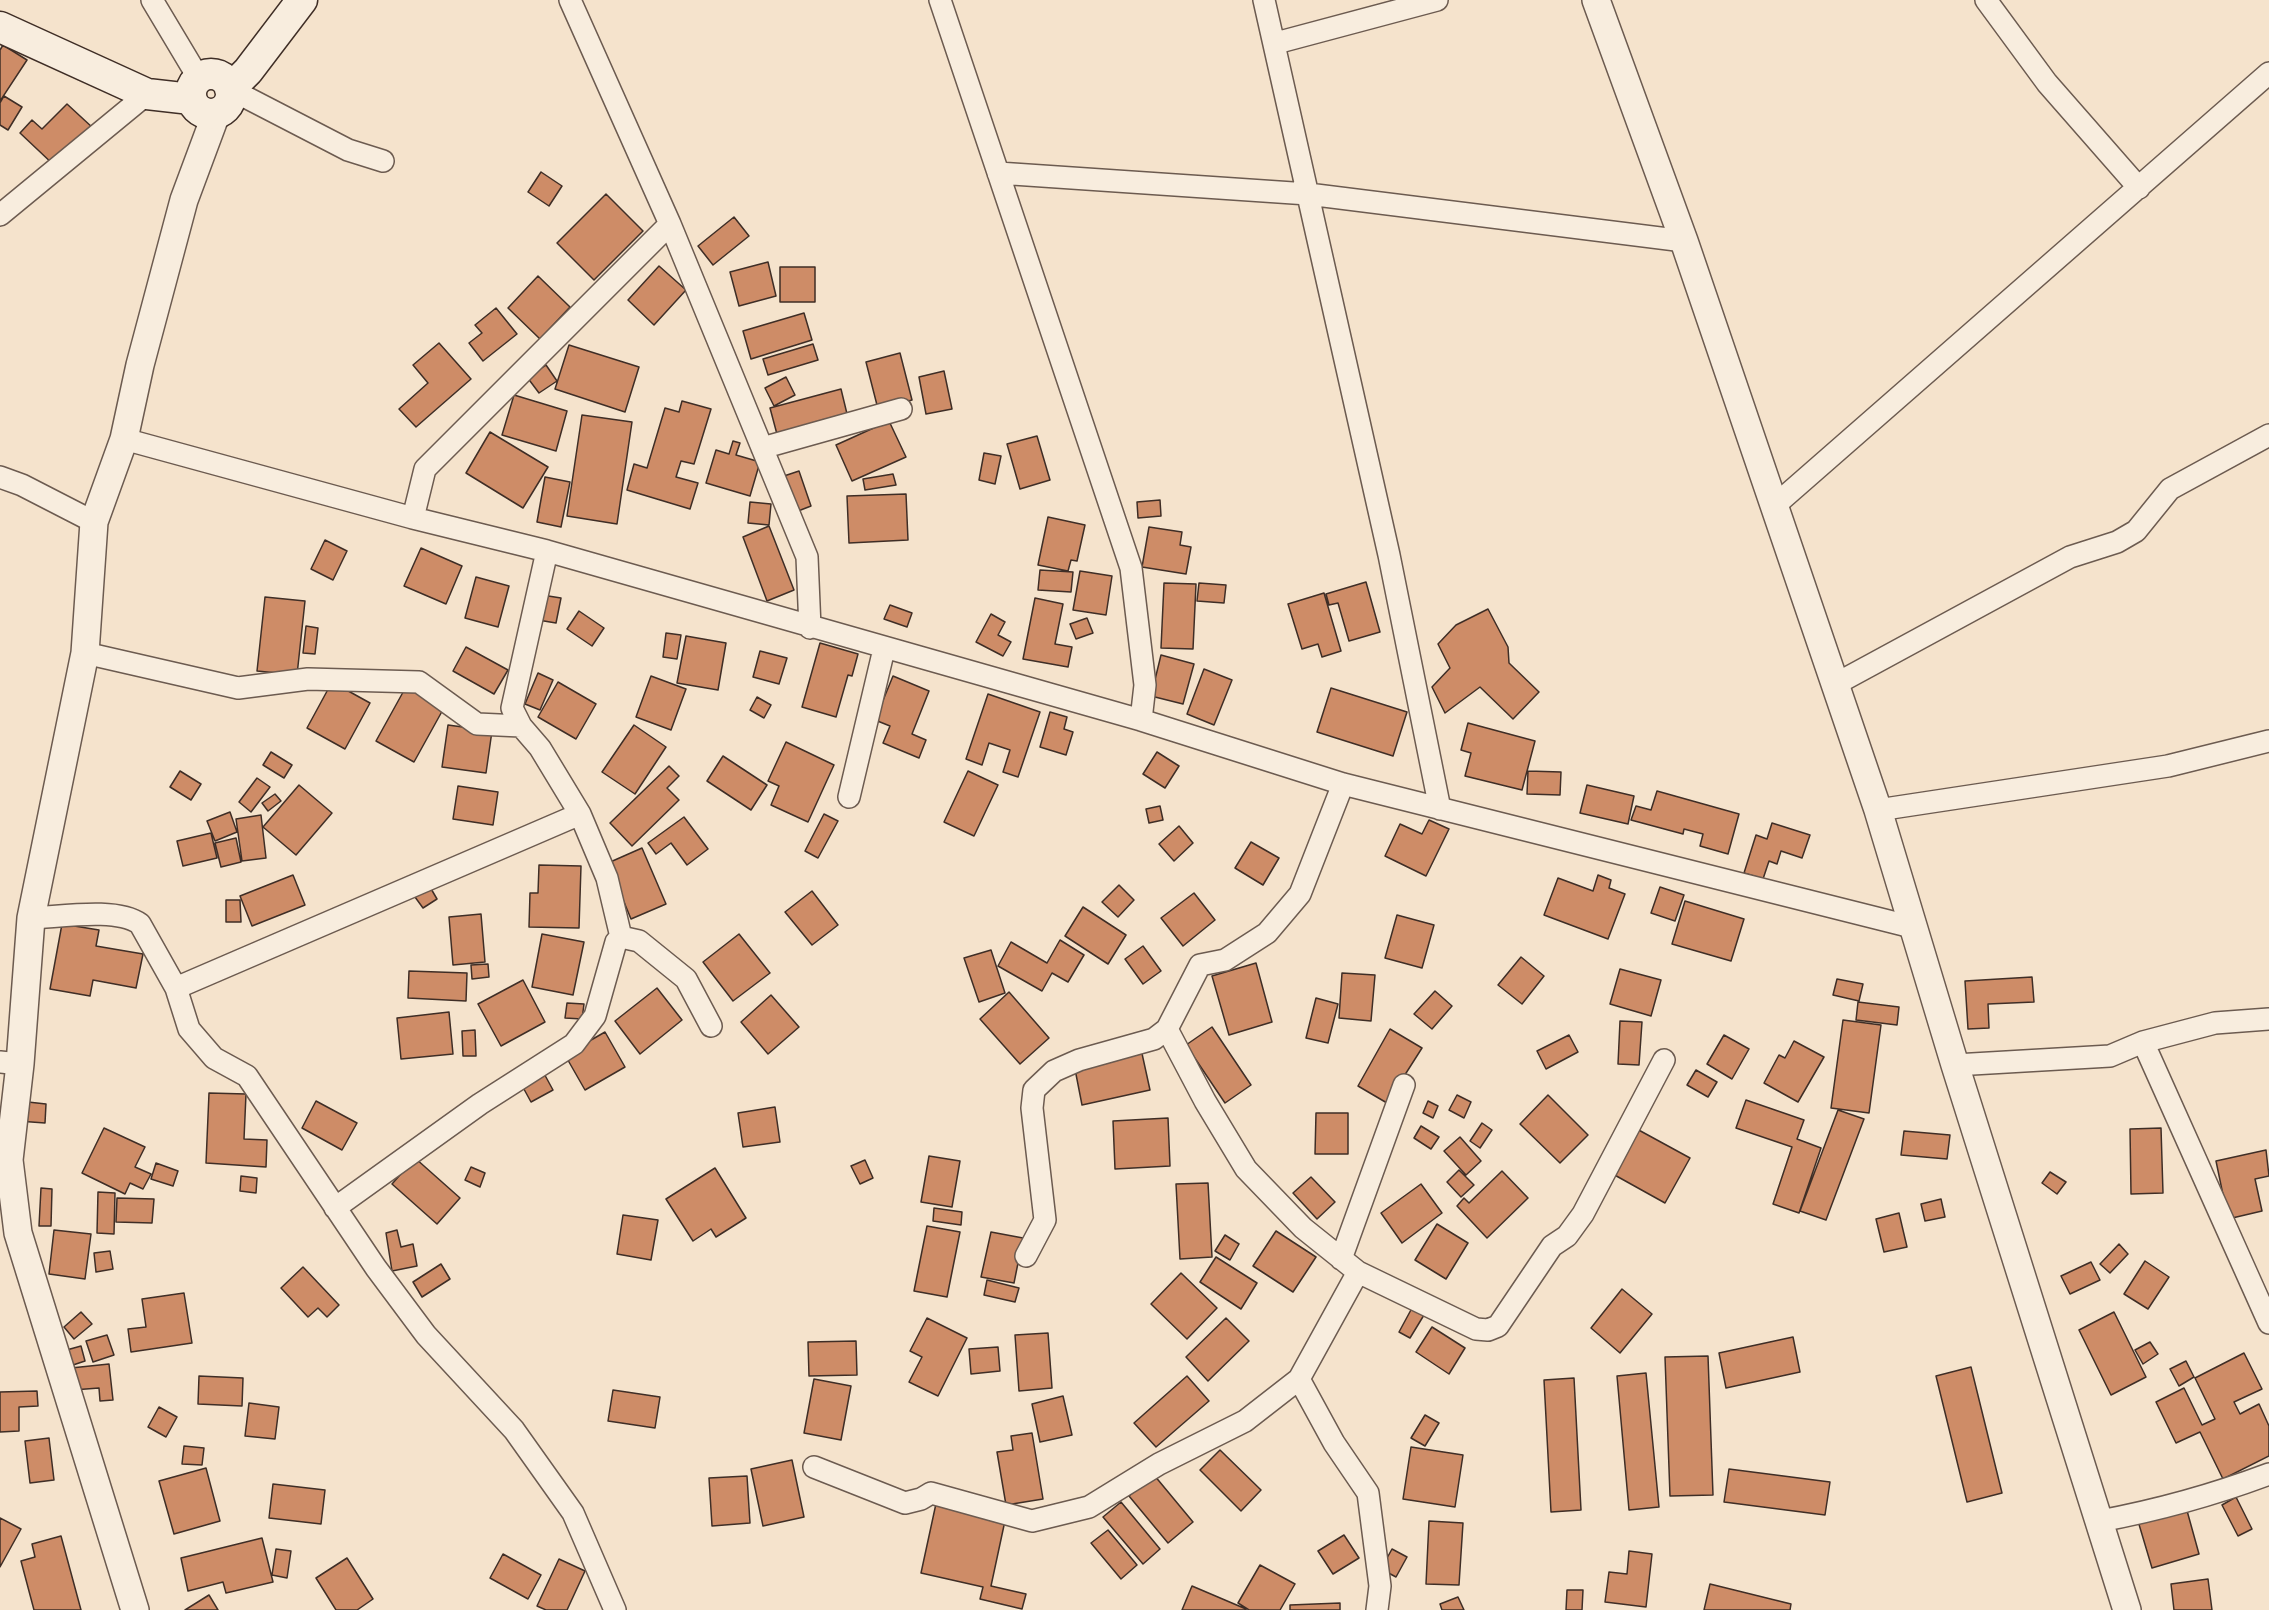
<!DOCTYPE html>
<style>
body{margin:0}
canvas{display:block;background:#f5e3cc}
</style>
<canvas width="2269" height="1610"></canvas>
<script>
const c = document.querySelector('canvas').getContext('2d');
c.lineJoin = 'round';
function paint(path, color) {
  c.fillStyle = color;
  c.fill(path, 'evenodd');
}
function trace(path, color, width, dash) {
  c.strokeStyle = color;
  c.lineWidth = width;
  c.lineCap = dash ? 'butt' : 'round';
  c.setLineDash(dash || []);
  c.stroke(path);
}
const building = new Path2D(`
 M3 45 27 60 0 101V50Z
 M4 96 22 107 8 130 0 125V103Z
 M67 104 93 128 56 167 20 133 32 120 42 129Z
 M541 172 562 186 549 206 528 192Z
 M606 194 643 231 594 280 557 243Z
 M734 217 749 236 713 265 698 246Z
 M768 262 776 296 739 306 730 272Z
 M659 266 686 290 654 325 628 300Z
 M780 267H815V302H780Z
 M538 276 570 307 540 339 508 308Z
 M496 308 517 334 483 361 469 343 482 333 475 325Z
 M804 313 812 340 751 359 743 331Z
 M439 343 471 379 416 427 399 409 428 383 413 365Z
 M813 344 818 360 768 375 763 359Z
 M569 345 639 367 625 412 555 389Z
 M900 353 912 400 878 409 866 362Z
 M546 365 557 381 539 393 527 377Z
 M944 371 952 409 926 414 919 377Z
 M786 377 795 395 774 406 765 388Z
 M841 389 848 418 778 438 770 408Z
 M514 395 567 411 556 451 502 435Z
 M682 401 711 409 694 464 681 461 676 477 698 483 690 509 627 490 634 464 647 468 665 408 679 412Z
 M582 415 632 422 617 524 567 516Z
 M889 421 906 457 852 481 836 445Z
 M490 432 548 467 523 508 466 473Z
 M1037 436 1050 480 1020 489 1007 444Z
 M733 441 740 443 736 455 760 462 750 496 706 483 716 450 729 454Z
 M984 453 1001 456 995 484 979 480Z
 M799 471 811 506 793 513 781 477Z
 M893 474 896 485 865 490 863 479Z
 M545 477 570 482 561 527 537 522Z
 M906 494 908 540 849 543 847 496Z
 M1160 500 1161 516 1138 518 1137 502Z
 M750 502 771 504 769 525 748 523Z
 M1048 517 1085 525 1077 561 1071 560 1068 571 1038 565Z
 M769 526 794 590 767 601 743 537Z
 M1149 527 1182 532 1180 545 1191 547 1186 574 1142 567Z
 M325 540 347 551 333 580 311 569Z
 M421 548 462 566 446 604 404 586Z
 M1040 570 1073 572 1071 592 1038 590Z
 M1080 571 1112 576 1106 615 1073 610Z
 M476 577 509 586 498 627 465 618Z
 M1366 582 1380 632 1349 641 1338 603 1329 605 1326 594Z
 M1164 583 1196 584 1193 649 1161 648Z
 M1199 583 1226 585 1224 603 1197 601Z
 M1324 593 1341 651 1322 657 1318 644 1302 649 1288 604Z
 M542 595 561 598 556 623 538 620Z
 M265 597 305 601 297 675 257 671Z
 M1035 598 1063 604 1055 644 1072 647 1068 667 1023 659Z
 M890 605 912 613 907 627 884 619Z
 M1488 609 1508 647 1509 663 1539 692 1513 719 1480 687 1445 713 1432 687 1450 668 1438 644 1456 625Z
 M579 611 604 628 592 646 567 629Z
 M991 614 1005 622 998 635 1011 642 1003 656 976 642Z
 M1087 618 1093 633 1076 639 1070 624Z
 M306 626 318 628 315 654 303 653Z
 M666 633 681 635 677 659 663 657Z
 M686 636 726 643 718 690 677 683Z
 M820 643 858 654 852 676 848 675 836 717 802 707Z
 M466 647 508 670 494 694 453 671Z
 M760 651 787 658 779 684 753 677Z
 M1161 655 1194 664 1183 704 1151 696Z
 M1204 669 1232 680 1214 725 1187 714Z
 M538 673 553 680 540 710 525 704Z
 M651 676 686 689 671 730 636 717Z
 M893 676 929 691 912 734 926 740 919 758 883 743 890 726 875 720Z
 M332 682 370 703 345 749 307 728Z
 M558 682 596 704 576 739 538 717Z
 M407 685 445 706 414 762 376 741Z
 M1331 688 1407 712 1393 756 1317 732Z
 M988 694 1040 712 1018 777 1003 772 1010 750 989 743 982 765 966 759Z
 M757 697 771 705 764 718 750 710Z
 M1050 712 1067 717 1064 729 1073 732 1066 755 1040 747Z
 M1468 723 1535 741 1522 790 1465 776 1471 753 1461 750Z
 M448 725 492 731 486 773 442 767Z
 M634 725 666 747 635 794 602 772Z
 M786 742 834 765 808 822 771 805 779 786 768 781Z
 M271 752 292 765 284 778 263 765Z
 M1157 752 1179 766 1165 788 1143 774Z
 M723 756 767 785 751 810 707 781Z
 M669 766 679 776 667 788 679 800 632 846 610 823Z
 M180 771 201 784 191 800 170 787Z
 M968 771 998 785 974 836 944 822Z
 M1528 771 1561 772 1560 795 1527 794Z
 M257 778 270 787 251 812 239 802Z
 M299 785 332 813 296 855 263 827Z
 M1587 785 1634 796 1628 824 1580 813Z
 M458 786 498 792 493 825 453 819Z
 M1657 791 1739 814 1728 854 1700 846 1703 834 1684 829 1683 834 1631 820 1636 806 1651 810Z
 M275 794 281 801 268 811 262 803Z
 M1160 806 1163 820 1149 823 1146 809Z
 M230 812 237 832 215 841 207 821Z
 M824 814 838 821 818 858 805 851Z
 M261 815 266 858 242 861 236 819Z
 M684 817 708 849 687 865 671 843 656 854 648 843Z
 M1429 820 1449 829 1426 876 1385 856 1400 824 1422 834Z
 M1772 823 1810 835 1802 858 1781 851 1777 864 1769 861 1763 879 1744 873 1756 835 1767 839Z
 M1179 826 1193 843 1174 861 1159 844Z
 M211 833 217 858 183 866 177 841Z
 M236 838 241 862 221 867 215 843Z
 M1251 842 1279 858 1263 885 1235 868Z
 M642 848 666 904 631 919 608 863Z
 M539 865 581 866 579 928 529 927 530 893H538Z
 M293 875 305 905 252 926 240 896Z
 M1598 875 1611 880 1609 888 1625 894 1608 939 1544 915 1558 878 1593 891Z
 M1119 885 1134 900 1118 917 1102 902Z
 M430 887 437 899 423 908 415 897Z
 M1660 887 1684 895 1675 921 1651 913Z
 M812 891 838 925 812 945 785 912Z
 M1194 893 1215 920 1183 946 1161 918Z
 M226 900H240L241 922H226Z
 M1685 901 1744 919 1731 961 1672 944Z
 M1083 907 1126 935 1108 964 1065 936Z
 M481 914 485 962 453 965 449 917Z
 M1397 915 1434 925 1422 968 1385 958Z
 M62 924 99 930 96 946 143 954 136 988 93 980 90 996 50 989Z
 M542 934 584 942 573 995 532 987Z
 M739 934 770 973 733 1001 703 962Z
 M1060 940 1084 955 1068 982 1052 973 1042 991 998 966 1011 942 1047 963Z
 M1143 946 1161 971 1143 984 1125 959Z
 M991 950 1005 993 979 1002 964 958Z
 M1521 957 1544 976 1522 1004 1498 985Z
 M1256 963 1272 1022 1229 1035 1212 976Z
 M488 964 489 977 472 979 471 965Z
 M1620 969 1661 980 1651 1016 1610 1004Z
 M409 971 467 973 466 1001 408 998Z
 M1342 973 1375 975 1371 1021 1339 1018Z
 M2032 977 2034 1002 1988 1004 1989 1028 1968 1029 1965 981Z
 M1837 979 1863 984 1859 1001 1833 995Z
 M523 980 545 1022 501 1046 478 1004Z
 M657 988 682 1020 640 1054 615 1021Z
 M1435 991 1452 1006 1432 1029 1414 1014Z
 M1009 992 1049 1038 1020 1064 980 1019Z
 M771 995 799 1027 768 1054 741 1022Z
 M1316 998 1338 1004 1328 1043 1306 1038Z
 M1858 1002 1899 1007 1897 1025 1856 1020Z
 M567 1003 584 1004 582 1019 565 1018Z
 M449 1012 453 1054 401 1059 397 1018Z
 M1843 1020 1881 1025 1869 1113 1831 1108Z
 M1620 1021 1642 1022 1639 1065 1618 1064Z
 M1212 1027 1251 1085 1225 1103 1186 1045Z
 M1390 1029 1422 1048 1387 1103 1358 1086Z
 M475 1030 476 1056H463L462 1031Z
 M605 1032 625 1067 585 1090 565 1055Z
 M1569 1035 1578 1052 1546 1069 1537 1051Z
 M1724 1035 1749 1049 1732 1079 1707 1064Z
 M1794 1041 1824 1057 1798 1102 1764 1083 1779 1055 1785 1058Z
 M1141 1049 1150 1090 1082 1105 1074 1064Z
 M541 1068 553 1090 531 1102 519 1080Z
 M1696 1070 1717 1082 1708 1097 1687 1085Z
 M209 1093 246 1094 244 1139 267 1140 266 1167 206 1163Z
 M1457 1095 1471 1102 1464 1118 1449 1110Z
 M1548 1095 1588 1135 1560 1163 1520 1124Z
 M1746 1100 1804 1120 1797 1139 1821 1148 1799 1213 1773 1204 1792 1147 1736 1128Z
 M19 1101 46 1104 45 1123 18 1121Z
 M316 1101 357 1123 342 1150 302 1128Z
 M1428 1101 1438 1106 1433 1118 1423 1113Z
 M775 1107 780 1142 743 1147 738 1113Z
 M1838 1110 1864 1119 1826 1220 1800 1211Z
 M1316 1113H1348V1154H1315Z
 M1168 1118 1170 1166 1115 1169 1113 1121Z
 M1482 1123 1492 1130 1480 1148 1470 1141Z
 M1421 1126 1439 1137 1431 1149 1414 1138Z
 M104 1128 145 1147 135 1167 151 1174 143 1189 130 1183 125 1194 82 1173Z
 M1635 1128 1690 1158 1665 1203 1611 1173Z
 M2161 1128 2163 1193 2131 1194 2130 1129Z
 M1904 1131 1950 1135 1947 1159 1901 1155Z
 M1460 1137 1481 1161 1466 1175 1444 1151Z
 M2266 1150 2269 1176 2255 1179 2262 1211 2228 1219 2216 1161Z
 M929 1156 960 1161 952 1207 921 1202Z
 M415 1158 460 1198 437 1224 392 1184Z
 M865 1160 873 1178 860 1184 851 1166Z
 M156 1163 178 1171 173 1186 151 1179Z
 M471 1167 485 1173 480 1187 465 1180Z
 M715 1168 746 1218 716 1237 711 1229 693 1241 666 1199Z
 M1459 1170 1474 1185 1461 1197 1447 1182Z
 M1502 1171 1528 1198 1487 1238 1457 1206 1464 1198 1469 1203Z
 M2050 1172 2066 1182 2057 1194 2042 1183Z
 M241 1176 257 1178 256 1193 240 1191Z
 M1311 1177 1335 1202 1317 1219 1293 1193Z
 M1208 1183 1212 1257 1180 1259 1176 1184Z
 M1421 1184 1442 1213 1402 1243 1381 1213Z
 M41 1188 52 1189 51 1226H39Z
 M98 1192 115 1193 114 1234 97 1233Z
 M117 1198 154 1199 152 1223 116 1222Z
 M1941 1199 1945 1217 1925 1221 1921 1204Z
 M934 1208 962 1212 961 1225 933 1221Z
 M1899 1213 1907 1247 1884 1252 1876 1219Z
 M623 1215 658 1220 651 1260 617 1254Z
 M1437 1224 1468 1243 1446 1279 1415 1260Z
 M927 1226 960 1232 947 1297 914 1291Z
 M54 1230 91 1234 85 1279 49 1274Z
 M397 1230 401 1247 413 1244 417 1266 392 1271 386 1233Z
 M1276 1231 1316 1257 1293 1292 1253 1266Z
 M991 1232 1023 1238 1014 1283 981 1277Z
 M1225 1235 1239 1244 1230 1260 1215 1251Z
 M2119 1244 2128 1254 2110 1273 2100 1264Z
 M110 1251 113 1269 96 1272 94 1253Z
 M1216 1257 1257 1283 1241 1309 1200 1282Z
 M2145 1261 2169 1277 2148 1309 2124 1294Z
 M2091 1262 2100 1280 2070 1294 2061 1276Z
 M441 1264 450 1279 422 1297 413 1282Z
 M303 1267 339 1305 327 1317 318 1308 308 1317 281 1288Z
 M1181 1273 1217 1308 1187 1339 1151 1304Z
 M987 1280 1019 1288 1015 1302 984 1295Z
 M1622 1289 1652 1314 1620 1353 1591 1328Z
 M184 1293 192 1343 131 1352 128 1329 146 1327 142 1299Z
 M1412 1308 1424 1315 1410 1338 1399 1332Z
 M81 1312 92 1324 74 1339 64 1327Z
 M2114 1312 2146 1377 2111 1395 2079 1330Z
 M927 1318 967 1338 938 1396 909 1382 922 1357 910 1351Z
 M1226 1318 1249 1341 1208 1381 1186 1357Z
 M1432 1327 1465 1348 1449 1374 1416 1352Z
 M1048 1333 1052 1388 1019 1391 1015 1335Z
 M107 1335 114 1355 93 1362 86 1341Z
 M1793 1337 1800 1372 1726 1388 1719 1353Z
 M856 1341 857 1375 809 1376 808 1342Z
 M2150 1342 2158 1354 2143 1364 2135 1350Z
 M81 1346 85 1361 67 1367 63 1351Z
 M998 1347 1000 1371 971 1374 969 1349Z
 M2244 1353 2262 1389 2234 1402 2240 1414 2259 1404 2269 1426V1456L2223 1479 2200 1432 2176 1443 2156 1402 2184 1388 2202 1425 2215 1419 2195 1378Z
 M1708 1356 1713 1495 1670 1496 1665 1357Z
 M2186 1361 2194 1377 2179 1386 2170 1369Z
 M109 1364 113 1400 100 1401 99 1388 73 1390 71 1368Z
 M1971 1367 2002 1493 1967 1502 1936 1376Z
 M1646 1373 1659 1507 1629 1510 1617 1376Z
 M199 1376 243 1378 242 1406 198 1404Z
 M1187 1376 1209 1401 1156 1447 1134 1423Z
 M1574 1378 1581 1510 1551 1512 1544 1380Z
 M814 1379 851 1386 841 1440 804 1433Z
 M613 1390 660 1397 655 1428 608 1421Z
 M37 1391 38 1406 19 1407V1431L0 1432V1392Z
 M1063 1396 1072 1435 1040 1442 1032 1404Z
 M249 1403 279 1407 275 1439 245 1436Z
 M159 1407 177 1417 166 1437 148 1427Z
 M1425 1415 1439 1423 1425 1446 1411 1438Z
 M1032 1433 1043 1499 1006 1505 997 1452 1013 1450 1011 1436Z
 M49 1438 54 1480 30 1483 25 1441Z
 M184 1446 204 1448 202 1465 182 1464Z
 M1411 1447 1463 1455 1455 1507 1403 1499Z
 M1220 1450 1261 1490 1241 1511 1200 1470Z
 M792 1460 804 1517 763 1526 751 1469Z
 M206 1468 220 1521 174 1534 159 1481Z
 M1729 1469 1830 1482 1825 1515 1724 1502Z
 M1154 1475 1193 1522 1168 1543 1129 1496Z
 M747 1476 750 1523 712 1526 709 1478Z
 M273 1484 325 1490 321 1524 269 1518Z
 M2236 1497 2252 1529 2238 1536 2222 1505Z
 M937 1499 1006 1516 991 1586 1026 1594 1022 1609 980 1599 983 1587 921 1573Z
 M1121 1502 1160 1549 1143 1564 1103 1517Z
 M2186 1507 2199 1554 2152 1568 2138 1521Z
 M0 1518 21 1529 0 1567Z
 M1429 1521 1463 1523 1459 1585 1426 1584Z
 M1108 1530 1137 1565 1121 1579 1091 1543Z
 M1344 1535 1359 1558 1333 1574 1318 1551Z
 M61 1536 81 1610H34L21 1561 35 1557 32 1544Z
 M262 1538 273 1582 226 1593 223 1582 188 1591 181 1558Z
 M276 1549 291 1551 287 1578 272 1575Z
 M1392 1549 1407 1557 1396 1577 1381 1569Z
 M1629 1551 1652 1554 1646 1607 1605 1602 1609 1572 1627 1574Z
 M503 1554 541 1575 528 1599 490 1578Z
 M347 1558 373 1599 357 1610H336L316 1578Z
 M559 1559 585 1571 567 1610H546L537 1606Z
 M1260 1565 1295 1584 1280 1610H1249L1238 1603Z
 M2208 1579 2212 1610H2174L2171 1584Z
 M1710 1584 1791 1604 1790 1610H1704Z
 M1192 1586 1246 1609V1610H1182Z
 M1567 1590H1583L1582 1610H1566Z
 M209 1595 218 1610H185Z
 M1458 1597 1464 1610H1442L1440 1604Z
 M1340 1603V1610H1290V1605Z`);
paint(building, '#ce8c67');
trace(building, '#3f2e26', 1.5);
const minor = new Path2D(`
 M152 0 198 77
 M570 0 670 224 807 557 810 628
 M940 0 1131 568 1145 685 1141 720
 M1264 0 1389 555 1440 809
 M1986 0 2047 83 2139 188
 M1276 43 1437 0
 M230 89 348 150 383 161
 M998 173 1308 194 1684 241
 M0 215 147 94
 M124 439 413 518 547 551 1141 720 1343 784 1912 927
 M762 448 901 409
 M0 477 22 485 94 522
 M1773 507 2269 73
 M413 518 425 469 670 224
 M85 653 238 688 308 679 419 682 477 724 521 726
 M1834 685 2070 557 2117 542 2136 531 2170 489 2269 435
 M849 797 884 649
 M1878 810 2168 766 2269 741
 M31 918C60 917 117 907 140 924L176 988 189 1029 214 1058 247 1076 376 1268 426 1335 514 1430 573 1513 615 1610
 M621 937 639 941 686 979 711 1026
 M176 988 580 814 540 748 521 726 512 708 547 551
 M1167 1029 1205 1101 1246 1169 1303 1228 1358 1272 1476 1329 1488 1330 1498 1326 1552 1246 1567 1236 1583 1214 1664 1060
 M2143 1042 2269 1323
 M0 1062 20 1064
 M1955 1065 2110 1056 2143 1042 2215 1023 2269 1019
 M335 1208 480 1104 574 1044 595 1016 616 942 621 937 607 878 580 814
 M1026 1256 1045 1220 1032 1108 1034 1090 1054 1071 1079 1060 1154 1039 1167 1029 1200 965 1225 960 1267 933 1300 894 1343 784
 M1341 1259 1404 1085
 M1299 1379 1334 1443 1368 1493 1380 1586 1377 1610
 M814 1467 905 1503 921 1499 931 1493 1032 1521 1089 1507 1159 1464 1245 1421 1299 1379 1358 1272
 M2100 1521C2159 1510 2213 1495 2269 1474`);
const tertiary = new Path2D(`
 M1596 0 1684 241 1878 810 1955 1065 2127 1610
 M135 1610 18 1233 9 1160 20 1064 31 918 85 653 94 522 124 439 140 365 184 200 216 114`);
const secondary = new Path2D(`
 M0 27 147 94 191 99
 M191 94a20 20 0 1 1 40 0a20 20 0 1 1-40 0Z
 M230 89 248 71 302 0`);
trace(minor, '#6c5b50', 24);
trace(tertiary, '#6c5b50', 30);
trace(secondary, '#3f2e26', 33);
trace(minor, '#f8edde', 21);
trace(tertiary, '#f8edde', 27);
trace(secondary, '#f8edde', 30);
</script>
